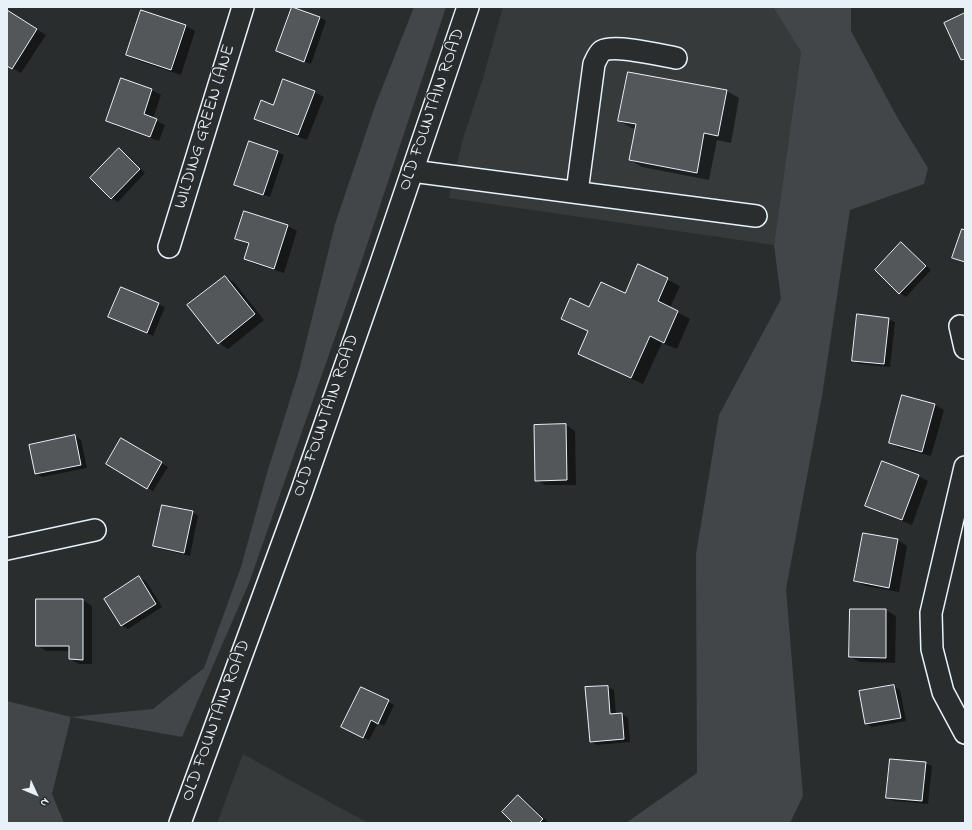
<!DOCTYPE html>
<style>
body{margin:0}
#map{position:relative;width:972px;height:830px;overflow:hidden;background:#2a2d2e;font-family:"Indie Flower",sans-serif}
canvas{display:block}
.frame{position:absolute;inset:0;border:8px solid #e8f1f8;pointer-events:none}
.north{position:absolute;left:16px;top:774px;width:40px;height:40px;-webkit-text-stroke:3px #2a2d2e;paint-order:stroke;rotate:134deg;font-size:11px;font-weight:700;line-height:16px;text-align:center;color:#e8f1f8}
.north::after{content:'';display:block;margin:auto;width:14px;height:18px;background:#e8f1f8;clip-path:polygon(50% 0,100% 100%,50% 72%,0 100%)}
</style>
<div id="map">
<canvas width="972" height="830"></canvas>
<div class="frame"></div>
<div class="north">N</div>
</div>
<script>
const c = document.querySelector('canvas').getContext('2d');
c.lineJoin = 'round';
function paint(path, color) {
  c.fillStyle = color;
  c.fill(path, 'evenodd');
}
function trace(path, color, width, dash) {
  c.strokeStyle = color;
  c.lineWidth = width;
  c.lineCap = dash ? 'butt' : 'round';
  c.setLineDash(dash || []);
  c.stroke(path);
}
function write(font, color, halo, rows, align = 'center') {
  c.font = font + ' "Indie Flower",sans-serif';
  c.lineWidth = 3;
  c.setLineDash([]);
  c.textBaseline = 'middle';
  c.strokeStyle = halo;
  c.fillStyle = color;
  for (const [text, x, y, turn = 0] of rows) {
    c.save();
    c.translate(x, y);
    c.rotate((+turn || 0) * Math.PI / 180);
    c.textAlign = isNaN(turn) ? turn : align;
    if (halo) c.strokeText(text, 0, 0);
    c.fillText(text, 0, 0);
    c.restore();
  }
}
paint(new Path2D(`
 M503 7H773L801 52 774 245 449 198 462 142 483 78Z
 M243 754 344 810 368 823H217Z`), '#363a3b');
paint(new Path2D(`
 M414 7H446L361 263 249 583 182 737 71 717 52 794 64 823H7V701L71 717 153 709 204 668 241 567 267 473 299 371 335 224 375 106Z
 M773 7H851V31L897 117 928 168 924 184 850 210 822 396 786 589 803 796 790 823H626L697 773 696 554 719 415 781 299 774 245 801 52Z`), '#424648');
paint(new Path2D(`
 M293 8 320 17 326 21 311 64 283 54 277 51Z
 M7 11 46 35 21 73 7 65Z
 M186 26 195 31 181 75 136 60 127 55Z
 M122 79 152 90 161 95 153 119 165 125 159 141 116 126 107 121Z
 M727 91 739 98 731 143 717 140 709 180 642 167 630 160 636 129 632 128 619 121Z
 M314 92 324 97 307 140 265 124 256 118 274 106Z
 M249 142 278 152 284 155 270 197 241 188 235 185Z
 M119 150 125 153 145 173 118 202 112 198Z
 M245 212 288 226 297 231 284 273 255 264 245 259 250 245 236 238Z
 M901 244 907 247 931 270 906 297 900 293 876 270Z
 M639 265 680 286 670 308 690 319 677 349 662 343 643 384 591 360 579 353 589 332 562 318 626 294Z
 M225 277 234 282 264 320 228 349 219 343Z
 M121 288 165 307 153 336 109 317Z
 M889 319 895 322 890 367 859 364 853 360Z
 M903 396 935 405 944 410 931 456 899 448 890 442Z
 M566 425 575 431 576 485H545L536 480 535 426Z
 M75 436 81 440 87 468 42 477 36 474Z
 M122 439 168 467 153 491 107 464Z
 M918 476 928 481 912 525 876 511 866 506Z
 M192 512 198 516 190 556 161 549 154 546Z
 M898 540 907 546 899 592 865 586 855 581Z
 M139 578 146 581 162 607 128 629 121 625Z
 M37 600H83L92 606V664H79L70 659V651H46L37 645Z
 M851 610H886L896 616 895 663 860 662 850 657Z
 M894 686 900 690 906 721 872 727 866 724 860 692Z
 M608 687 614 690 616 715 622 714 628 718 630 742 597 745 591 741Z
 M362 688 394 705 384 726 378 723 369 740 348 730Z
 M925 763 932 766 928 804 894 801 887 798Z
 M518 796 525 800 549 823H514Z`), '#0007');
const building = new Path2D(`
 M292 7 320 17 304 62 276 51Z
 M7 10 37 29 12 69 7 66Z
 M141 10 186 25 171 70 126 55Z
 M965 13V59L961 60 944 23Z
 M628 72 727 90 718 136 704 133 697 173 629 160 636 124 618 121Z
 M121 78 152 89 144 114 157 119 150 137 106 121Z
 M283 79 315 91 298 135 254 119 261 100 273 105Z
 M249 141 278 151 263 195 234 185Z
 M119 148 140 169 111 199 90 178Z
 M244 211 288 225 274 269 244 259 249 243 235 239Z
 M962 229 965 230V262L952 258Z
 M901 242 926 266 899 294 875 270Z
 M638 264 668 278 658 301 678 311 664 343 650 336 631 378 578 354 588 331 561 319 570 298 589 307 601 282 625 293Z
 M225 276 255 314 218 344 187 305Z
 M121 287 159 303 147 333 108 317Z
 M857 314 889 318 884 364 852 361Z
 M902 395 935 404 922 452 889 443Z
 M566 424 567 480 535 481 534 425Z
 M75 435 81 465 35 474 29 445Z
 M121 438 162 462 147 489 106 464Z
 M882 461 919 475 902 520 865 506Z
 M162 505 193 511 184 553 153 546Z
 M863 533 898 539 889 588 854 581Z
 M139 576 156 604 121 626 104 599Z
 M36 599H83V660L69 659V646H36Z
 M850 609H886V658L849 657Z
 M894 685 901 718 865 724 859 691Z
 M608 686 610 714 622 713 624 739 590 742 585 687Z
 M361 687 389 700 378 724 371 720 363 738 341 727Z
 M890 759 926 762 922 801 886 798Z
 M518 795 543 819 539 823H513L502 812Z`);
paint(building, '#535759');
trace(building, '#e8f1f8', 1);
const minor = new Path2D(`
 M412 171 756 216
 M577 192 594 64C596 60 598 54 602 51 614 44 660 55 676 58
 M169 247 243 7
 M960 326 965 348
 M965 467 931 613 932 649 943 692 965 733
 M7 549 95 530
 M180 823 301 493 378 272 468 7`);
trace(minor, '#e8f1f8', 24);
trace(minor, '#2a2d2e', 21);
write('18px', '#e8f1f8', '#2a2d2e', [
 ["OLD FOUNTAIN ROAD",433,110,-71],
 ["WILDING GREEN LANE",206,127,-73],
 ["OLD FOUNTAIN ROAD",327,416,-71],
 ["OLD FOUNTAIN ROAD",217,721,-70]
]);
</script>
